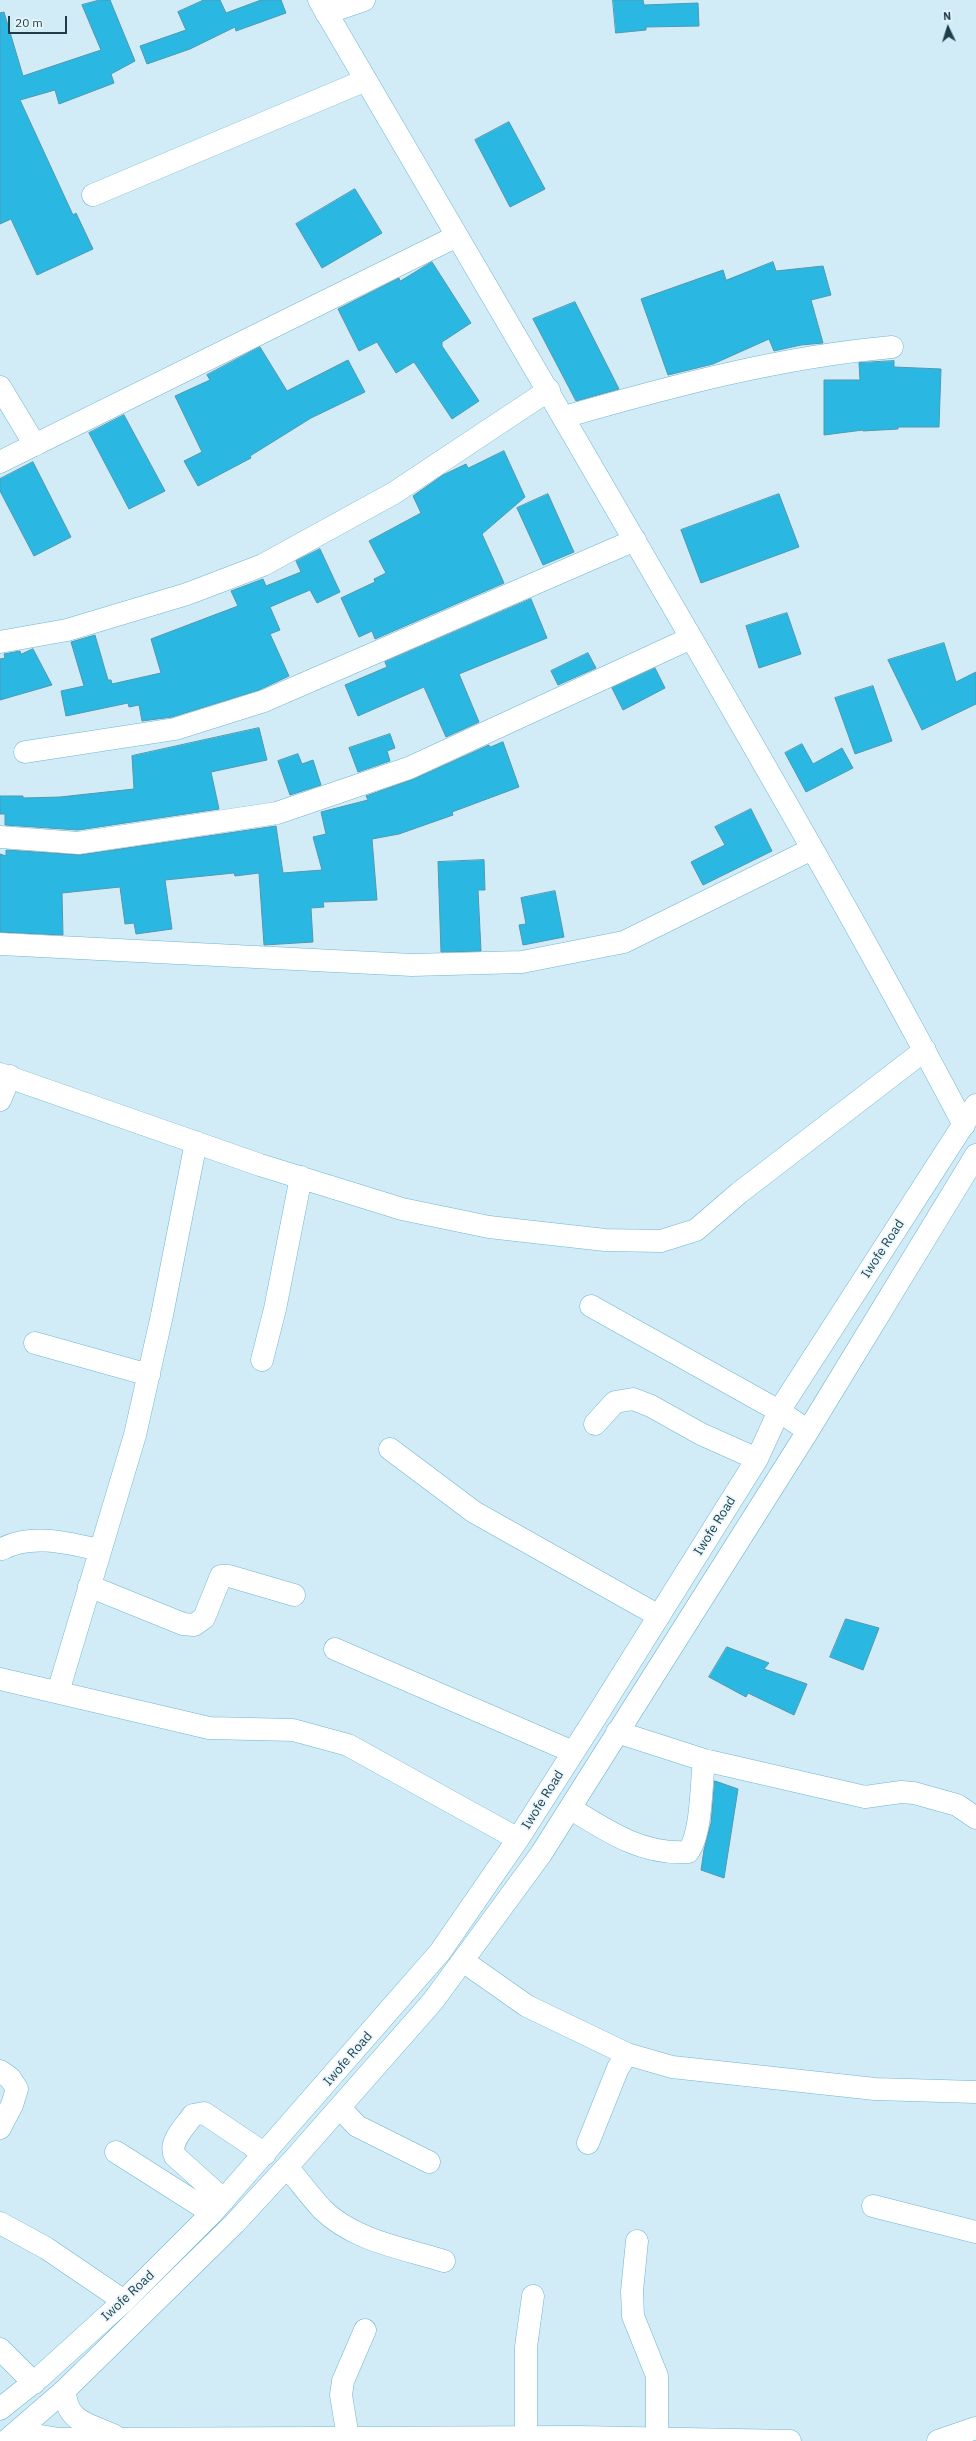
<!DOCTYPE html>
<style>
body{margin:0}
#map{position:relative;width:976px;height:2441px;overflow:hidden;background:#d1ecf7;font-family:"IBM Plex Sans",sans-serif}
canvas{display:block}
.north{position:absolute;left:928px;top:8px;width:40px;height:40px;-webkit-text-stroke:3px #e9f7fd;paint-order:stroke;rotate:356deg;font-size:11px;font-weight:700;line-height:16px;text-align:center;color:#1f3d48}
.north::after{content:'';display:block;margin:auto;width:14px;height:18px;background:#1f3d48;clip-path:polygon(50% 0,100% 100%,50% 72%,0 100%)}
.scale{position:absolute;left:8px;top:16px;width:59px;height:18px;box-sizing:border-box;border:2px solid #1f3d48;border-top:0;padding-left:5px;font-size:12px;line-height:14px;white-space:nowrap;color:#1f3d48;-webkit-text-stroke:3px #e9f7fd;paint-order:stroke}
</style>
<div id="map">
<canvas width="976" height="2441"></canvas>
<div class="north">N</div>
<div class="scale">20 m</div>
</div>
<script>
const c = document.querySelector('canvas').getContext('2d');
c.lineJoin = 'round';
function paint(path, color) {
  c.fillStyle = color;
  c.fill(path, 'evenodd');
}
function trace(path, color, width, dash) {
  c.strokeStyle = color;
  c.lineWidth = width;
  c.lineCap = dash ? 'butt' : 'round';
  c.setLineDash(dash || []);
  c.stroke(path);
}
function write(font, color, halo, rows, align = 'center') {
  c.font = font + ' "IBM Plex Sans",sans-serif';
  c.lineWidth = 3.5;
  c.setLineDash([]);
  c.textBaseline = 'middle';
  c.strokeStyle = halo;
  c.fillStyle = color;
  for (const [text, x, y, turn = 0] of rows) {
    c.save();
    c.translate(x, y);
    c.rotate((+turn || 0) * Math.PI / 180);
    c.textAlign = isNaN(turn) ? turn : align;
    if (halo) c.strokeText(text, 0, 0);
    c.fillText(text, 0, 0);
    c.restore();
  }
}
const building = new Path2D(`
 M100 0H110L135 61 111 74 114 83 59 104 55 90 20 100 73 215 76 213 93 249 37 275 11 219 0 224V13L4 12 23 76 101 50 82 5Z
 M204 0H220L226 13 261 0H281L286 13 236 31 235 27 190 49 147 64 140 46 186 30 178 12Z
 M613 0H643L644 5 698 3 699 26 646 27V30L616 33Z
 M509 122 545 189 510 207 475 140Z
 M355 189 382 233 322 268 296 224Z
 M432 262 471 323 442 342V346L479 401 452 419 414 362 396 373 377 342 359 351 338 309 399 278 400 281Z
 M773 262 776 271 823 266 831 295 811 300 823 343 801 345 774 351 769 339 713 364 668 375 641 299 723 270 726 280Z
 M575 302 619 389 576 401 533 319Z
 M260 347 287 391 348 360 365 392 311 418 250 456 251 458 198 486 184 461 202 452 175 396 210 380 207 375Z
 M894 361V367L941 369 939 427H898V429L863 431V430L824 435V380H860L859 363Z
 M124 415 165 491 129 509 89 433Z
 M504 451 525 497 482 534 504 583 375 639 372 631 359 637 341 598 375 582 374 579 386 573 369 541 421 513 413 496 443 475 466 464 468 468Z
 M33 462 71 537 34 556 0 491V479Z
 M548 494 574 552 543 565 517 508Z
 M779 494 799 547 701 583 681 530Z
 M320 549 340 592 317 603 310 590 270 607 280 630 270 634 289 676 259 690 172 717 142 721 139 705 129 707 128 703 66 716 61 691 84 686 71 642 95 635 108 680H111L112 684 161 673 151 639 238 606 231 591 263 579 266 586 301 572 296 561Z
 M531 599 547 638 459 674 479 722 446 737 424 687 358 716 345 685 387 667 385 662Z
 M787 613 801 654 759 668 746 626Z
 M944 643 956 682 976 672V704L922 730 888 660Z
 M33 649 52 685 0 700V659L5 658 4 654 20 651 21 654Z
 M588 653 596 668 558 685 551 671Z
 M655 668 665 688 623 710 612 688Z
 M873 686 892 741 855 754 835 698Z
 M259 728 267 760 211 772 219 809 78 830 5 825V814H0V796H23V798L60 797 134 789 132 756Z
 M390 734 395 748 387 751 390 761 358 772 349 748Z
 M503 742 519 787 452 812 453 815 399 834 372 839 377 900 323 902 324 907 311 908 313 942 264 945 259 873 235 876 234 873 165 880 172 929 136 934 134 923 125 924 120 887 62 893 63 935 0 932V854L6 856V850L80 855 276 826 283 873 322 870 313 837 326 834 321 812 368 800 366 796 414 779 489 745 490 747Z
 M802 744 813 764 842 748 853 768 806 792 785 753Z
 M298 754 302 764 313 760 321 785 290 795 278 761Z
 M751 809 772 851 703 885 691 862 725 845 715 827Z
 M484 860 485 890H478L481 951 441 952 438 862Z
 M555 891 564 937 523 945 519 925 526 924 521 898Z
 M846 1619 879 1628 863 1670 830 1657Z
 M727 1647 769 1663 764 1669 807 1684 794 1715 748 1693 746 1697 709 1677Z
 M715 1781 738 1789 724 1878 701 1870 704 1850 711 1823Z`);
paint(building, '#2ab8e2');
trace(building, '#5098b2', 1);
const minor = new Path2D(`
 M319 0C446 217 574 435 700 653 790 809 880 965 964 1125
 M326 13 364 0
 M93 195 366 80
 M0 387 35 445
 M564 417C672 386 780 357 892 347
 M0 462 457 236
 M0 642 67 630 187 594 263 565 394 493 549 390
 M25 752 175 729 264 701 635 540
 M0 837 78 843 277 813 409 768 691 638
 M0 944 412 965 522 962 624 942 812 849
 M0 1074 260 1165 402 1209 489 1227 605 1240 661 1241 696 1230 739 1193 925 1050
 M0 1100 10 1076
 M591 1306 779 1411 808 1431
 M35 1343 149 1375
 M262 1360 275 1309 301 1177
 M595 1424 615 1402 633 1399 651 1406 701 1434 757 1459
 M390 1449 474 1512 659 1616
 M2 1549C31 1533 68 1543 100 1550
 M89 1586 183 1624 194 1625 204 1618 221 1576H229L294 1595
 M335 1649 573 1752
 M0 1679 209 1728 293 1730 348 1745 518 1839
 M58 1692 135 1435 162 1315 196 1142
 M617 1732 704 1760 865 1797 901 1792 914 1793 957 1805 976 1818
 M570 1808C607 1831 642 1855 688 1852 702 1834 701 1784 704 1760
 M463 1961 527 2006 627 2054 672 2067 875 2089 976 2092
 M0 2071 10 2078 17 2089 12 2105 0 2128
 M340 2108 357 2126 429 2162
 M588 2143 618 2068 627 2054
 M116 2152 212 2213
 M287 2167C299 2181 310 2196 322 2209 354 2241 403 2248 444 2261
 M224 2200 175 2156C168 2142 185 2127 193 2115L204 2113 265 2154
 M873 2206 976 2232
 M0 2223 46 2248 124 2301
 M637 2241 632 2291 633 2316 657 2376V2438
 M0 2349 34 2383
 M65 2390C66 2422 87 2423 113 2435
 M0 2409 39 2378 124 2301 212 2213 440 1952 518 1839 597 1715 757 1459 779 1411 976 1105
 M17 2432 59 2439 579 2437 790 2441
 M526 2437V2347L533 2296
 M348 2438 341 2395 343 2381 365 2330
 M6 2441 65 2390 235 2223 295 2158 433 2001 541 1854 808 1431 976 1155
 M938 2441 976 2428`);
trace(minor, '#6eb6d0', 23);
trace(minor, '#fff', 22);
write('13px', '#1f3d48', '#e9f7fd', [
 ["Iwofe Road",883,1249,-57],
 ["Iwofe Road",715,1526,-58],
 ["Iwofe Road",543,1800,-58],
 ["Iwofe Road",348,2059,-49],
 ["Iwofe Road",128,2296,-43]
]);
</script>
